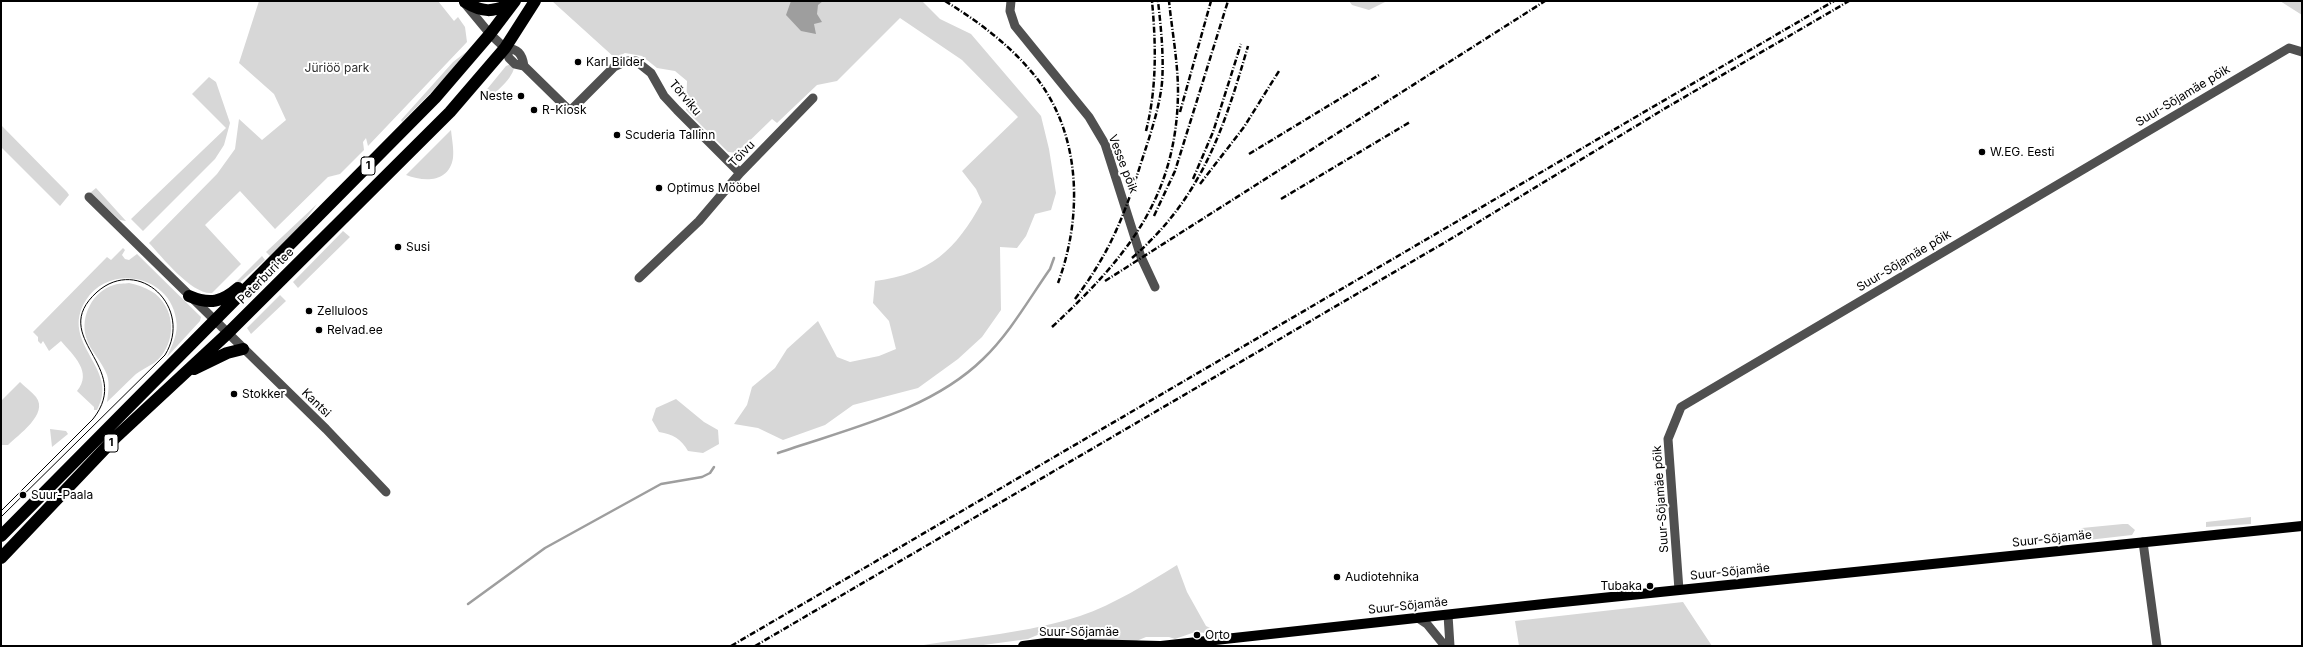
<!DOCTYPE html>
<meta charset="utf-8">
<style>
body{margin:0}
#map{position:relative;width:2303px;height:647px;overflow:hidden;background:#fff;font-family:Inter,sans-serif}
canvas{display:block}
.frame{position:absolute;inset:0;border:2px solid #000;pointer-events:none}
</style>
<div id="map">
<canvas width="2303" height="647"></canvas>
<div class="frame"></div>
</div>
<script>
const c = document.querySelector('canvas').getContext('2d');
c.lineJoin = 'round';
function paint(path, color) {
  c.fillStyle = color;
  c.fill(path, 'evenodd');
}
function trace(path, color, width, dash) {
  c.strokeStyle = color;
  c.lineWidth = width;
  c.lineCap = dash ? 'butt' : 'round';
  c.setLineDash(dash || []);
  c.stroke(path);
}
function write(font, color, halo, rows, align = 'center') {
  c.font = font + ' Inter,sans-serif';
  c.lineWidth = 4;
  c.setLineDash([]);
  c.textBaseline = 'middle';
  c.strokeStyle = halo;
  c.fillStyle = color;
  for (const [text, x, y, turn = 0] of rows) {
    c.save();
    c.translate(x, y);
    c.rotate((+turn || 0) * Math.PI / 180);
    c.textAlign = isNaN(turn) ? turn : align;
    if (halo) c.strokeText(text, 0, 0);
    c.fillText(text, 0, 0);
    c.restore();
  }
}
paint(new Path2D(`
 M259 1H438L454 21 458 17 465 27 467 42 368 146 366 138 363 142 364 150 340 174 328 177 275 229 240 191 205 225 241 264 212 293C192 295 162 257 149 243L217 174 235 149 239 119 262 140 286 120 274 94 239 63Z
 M552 1H922L940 19 971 34 1041 116 1049 149 1056 193 1051 210 1035 214 1026 236 1017 248 1000 247 1001 310 982 337 958 359 918 388 853 405 825 425 783 440 758 428 734 424 747 405 752 387 775 368 787 349 818 321 837 357 850 362 879 356 896 349 889 321 873 303 875 281C930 274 956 250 982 202L976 189 962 171 1018 117 962 60 900 18 837 81 817 85 777 123 772 119 737 153 728 152 686 110 687 81 675 71 657 68 642 56 625 53 615 58Z
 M1349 1H1387L1369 10 1352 5Z
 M2280 1H2302V15Z
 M466 52 445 78 402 122 401 120 453 62Z
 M511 64 514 68C512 79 491 100 479 99L506 66Z
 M209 77 216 82 230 123 224 145 215 159 143 231 131 219 226 128 192 94Z
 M1 125 67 192 69 195 60 206 1 147Z
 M451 130C452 140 454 149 453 158 449 183 424 182 406 175Z
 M96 188 126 221 120 220 90 193Z
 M317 204 303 223 270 256 266 252Z
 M343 231 350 237 298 288 293 282Z
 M123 248 125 250 122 255 125 259 129 260 137 254 201 317 200 321 167 357C172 345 179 333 176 319 170 276 110 263 86 300 58 344 121 368 97 410H94V407L77 391C93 372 73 355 61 341L49 351 43 341 41 344 38 341V337L33 332 107 257 111 260Z
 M262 256 265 260 229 292 231 287Z
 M129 283C146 287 158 292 166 307 176 326 171 350 154 363 148 367 141 370 136 374 126 383 117 393 107 402 108 393 110 384 107 375 102 361 90 351 86 337 80 316 93 291 114 285 118 283 124 284 129 283Z
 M280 295 286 301 251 334 247 328Z
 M20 382C25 387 32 392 36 397 49 414 18 435 8 445H2L1 401Z
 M676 399 704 422 718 430 719 444 703 453 688 451C681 439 673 434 659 432L652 420 656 408Z
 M50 429 66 431 68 434 52 447Z
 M2251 517V524L2206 527V522Z
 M2123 524H2128L2135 530 2132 535 2079 541 2077 539V534L2082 528Z
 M1177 565 1187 592 1206 626 1210 628 1207 633 1195 632 1175 639 1169 637H1146L1134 642 1087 639 1049 630 1028 639 976 646H918C972 637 1028 633 1080 616 1115 604 1146 584 1177 565Z
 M1683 602 1712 646H1519L1515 621Z`), '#d7d7d7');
paint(new Path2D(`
 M791 1H823L818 5 817 14 822 22 814 24 816 34 801 31 786 15Z`), '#9e9e9e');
trace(new Path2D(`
 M778 453C847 429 930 411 983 359 1010 333 1029 299 1050 269L1054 258
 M468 604 545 548 661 484 702 477 710 473 714 467`), '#9e9e9e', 2.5);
trace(new Path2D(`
 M1011 1 1010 11 1015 26 1089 117 1105 144 1141 257 1155 287
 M466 5 490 34 505 48 509 58 515 64 524 66 570 111 614 67 627 61H636L651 73 664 96 677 110 740 173
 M505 48C518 49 522 53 524 66
 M89 197 326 429 386 492
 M639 278 699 221 740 173 813 98
 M2143 542 2157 646
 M1679 590 1668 439 1681 407 2289 48 2302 52
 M1448 615 1450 646
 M1418 618 1427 624 1445 646`), '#505050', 9);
trace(new Path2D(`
 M1023 646 1046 643 1160 646
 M1161 646 1553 603 2302 526`), '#000', 10);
trace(new Path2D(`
 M465 2C483 13 492 12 512 4
 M189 296C210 305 222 302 238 288
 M194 369 227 353 243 349
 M1 536 435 98 490 34 515 1
 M1 558 116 437 227 334 450 112 505 48 535 1`), '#000', 12);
trace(new Path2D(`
 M1 511 93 419C135 366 46 338 97 292 139 255 194 308 165 355L1 517`), '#000', 1);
trace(new Path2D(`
 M945 1C976 20 1006 42 1030 70 1081 128 1084 213 1058 283
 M1180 112 1211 1
 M1146 131C1157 88 1156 44 1152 1
 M1249 154 1379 75
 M1193 179 1213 132 1241 44
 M1200 184 1244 127 1279 71
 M1281 199 1410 122
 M1154 216 1175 171 1228 1
 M1132 258C1201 198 1223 132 1248 46
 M1105 281 1545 1
 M1075 299C1111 251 1124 216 1142 160 1150 135 1159 110 1162 83 1164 56 1161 28 1158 1
 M1052 327C1126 258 1177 198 1178 92 1178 62 1172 31 1169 1
 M731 646 1834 1
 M755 646 1449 240 1664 109 1849 1`), '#000', 2.5, [6, 2, 1, 2]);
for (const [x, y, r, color] of [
 [578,62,4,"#000"],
 [521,96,4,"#000"],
 [534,110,4,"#000"],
 [617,135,4,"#000"],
 [1982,152,4,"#000"],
 [659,188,4,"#000"],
 [398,247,4,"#000"],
 [309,311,4,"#000"],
 [319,330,4,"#000"],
 [234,394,4,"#000"],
 [23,495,4,"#000"],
 [1337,577,4,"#000"],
 [1650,586,4,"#000"],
 [1197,635,4,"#000"]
]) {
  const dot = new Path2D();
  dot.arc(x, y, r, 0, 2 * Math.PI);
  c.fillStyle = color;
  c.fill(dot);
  trace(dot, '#fff', 1.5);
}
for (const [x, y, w] of [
 [368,166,14],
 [111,443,14]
]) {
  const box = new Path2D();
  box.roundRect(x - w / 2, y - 9, w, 18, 3);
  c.fillStyle = '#fff';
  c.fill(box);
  trace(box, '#000', 1);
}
write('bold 11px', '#000', null, [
 ["1",368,166],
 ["1",111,443]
]);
write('12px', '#000', '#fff', [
 ["Karl Bilder",586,62],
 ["Neste",513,96,"right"],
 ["R-Kiosk",542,110],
 ["Scuderia Tallinn",625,135],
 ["W.EG. Eesti",1990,152],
 ["Optimus Mööbel",667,188],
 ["Susi",406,247],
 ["Zelluloos",317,311],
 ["Relvad.ee",327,330],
 ["Stokker",242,394],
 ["Suur-Paala",31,495],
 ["Audiotehnika",1345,577],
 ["Tubaka",1642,586,"right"],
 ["Orto",1205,635]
], 'left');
write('12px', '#2e2e2e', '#fff', [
 ["Jüriöö park",337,68]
]);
write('12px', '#000', '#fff', [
 ["Suur-Sõjamäe põik",2183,96,-31],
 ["Tõrviku",685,98,50],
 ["Tõivu",742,154,-46],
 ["Vesse põik",1123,164,69],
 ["Suur-Sõjamäe põik",1904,261,-31],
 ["Peterburi tee",266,276,-45],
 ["Kantsi",316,403,44],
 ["Suur-Sõjamäe põik",1661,499,-94],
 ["Suur-Sõjamäe",2052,539,-6],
 ["Suur-Sõjamäe",1730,572,-6],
 ["Suur-Sõjamäe",1408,606,-6],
 ["Suur-Sõjamäe",1079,632]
]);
</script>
